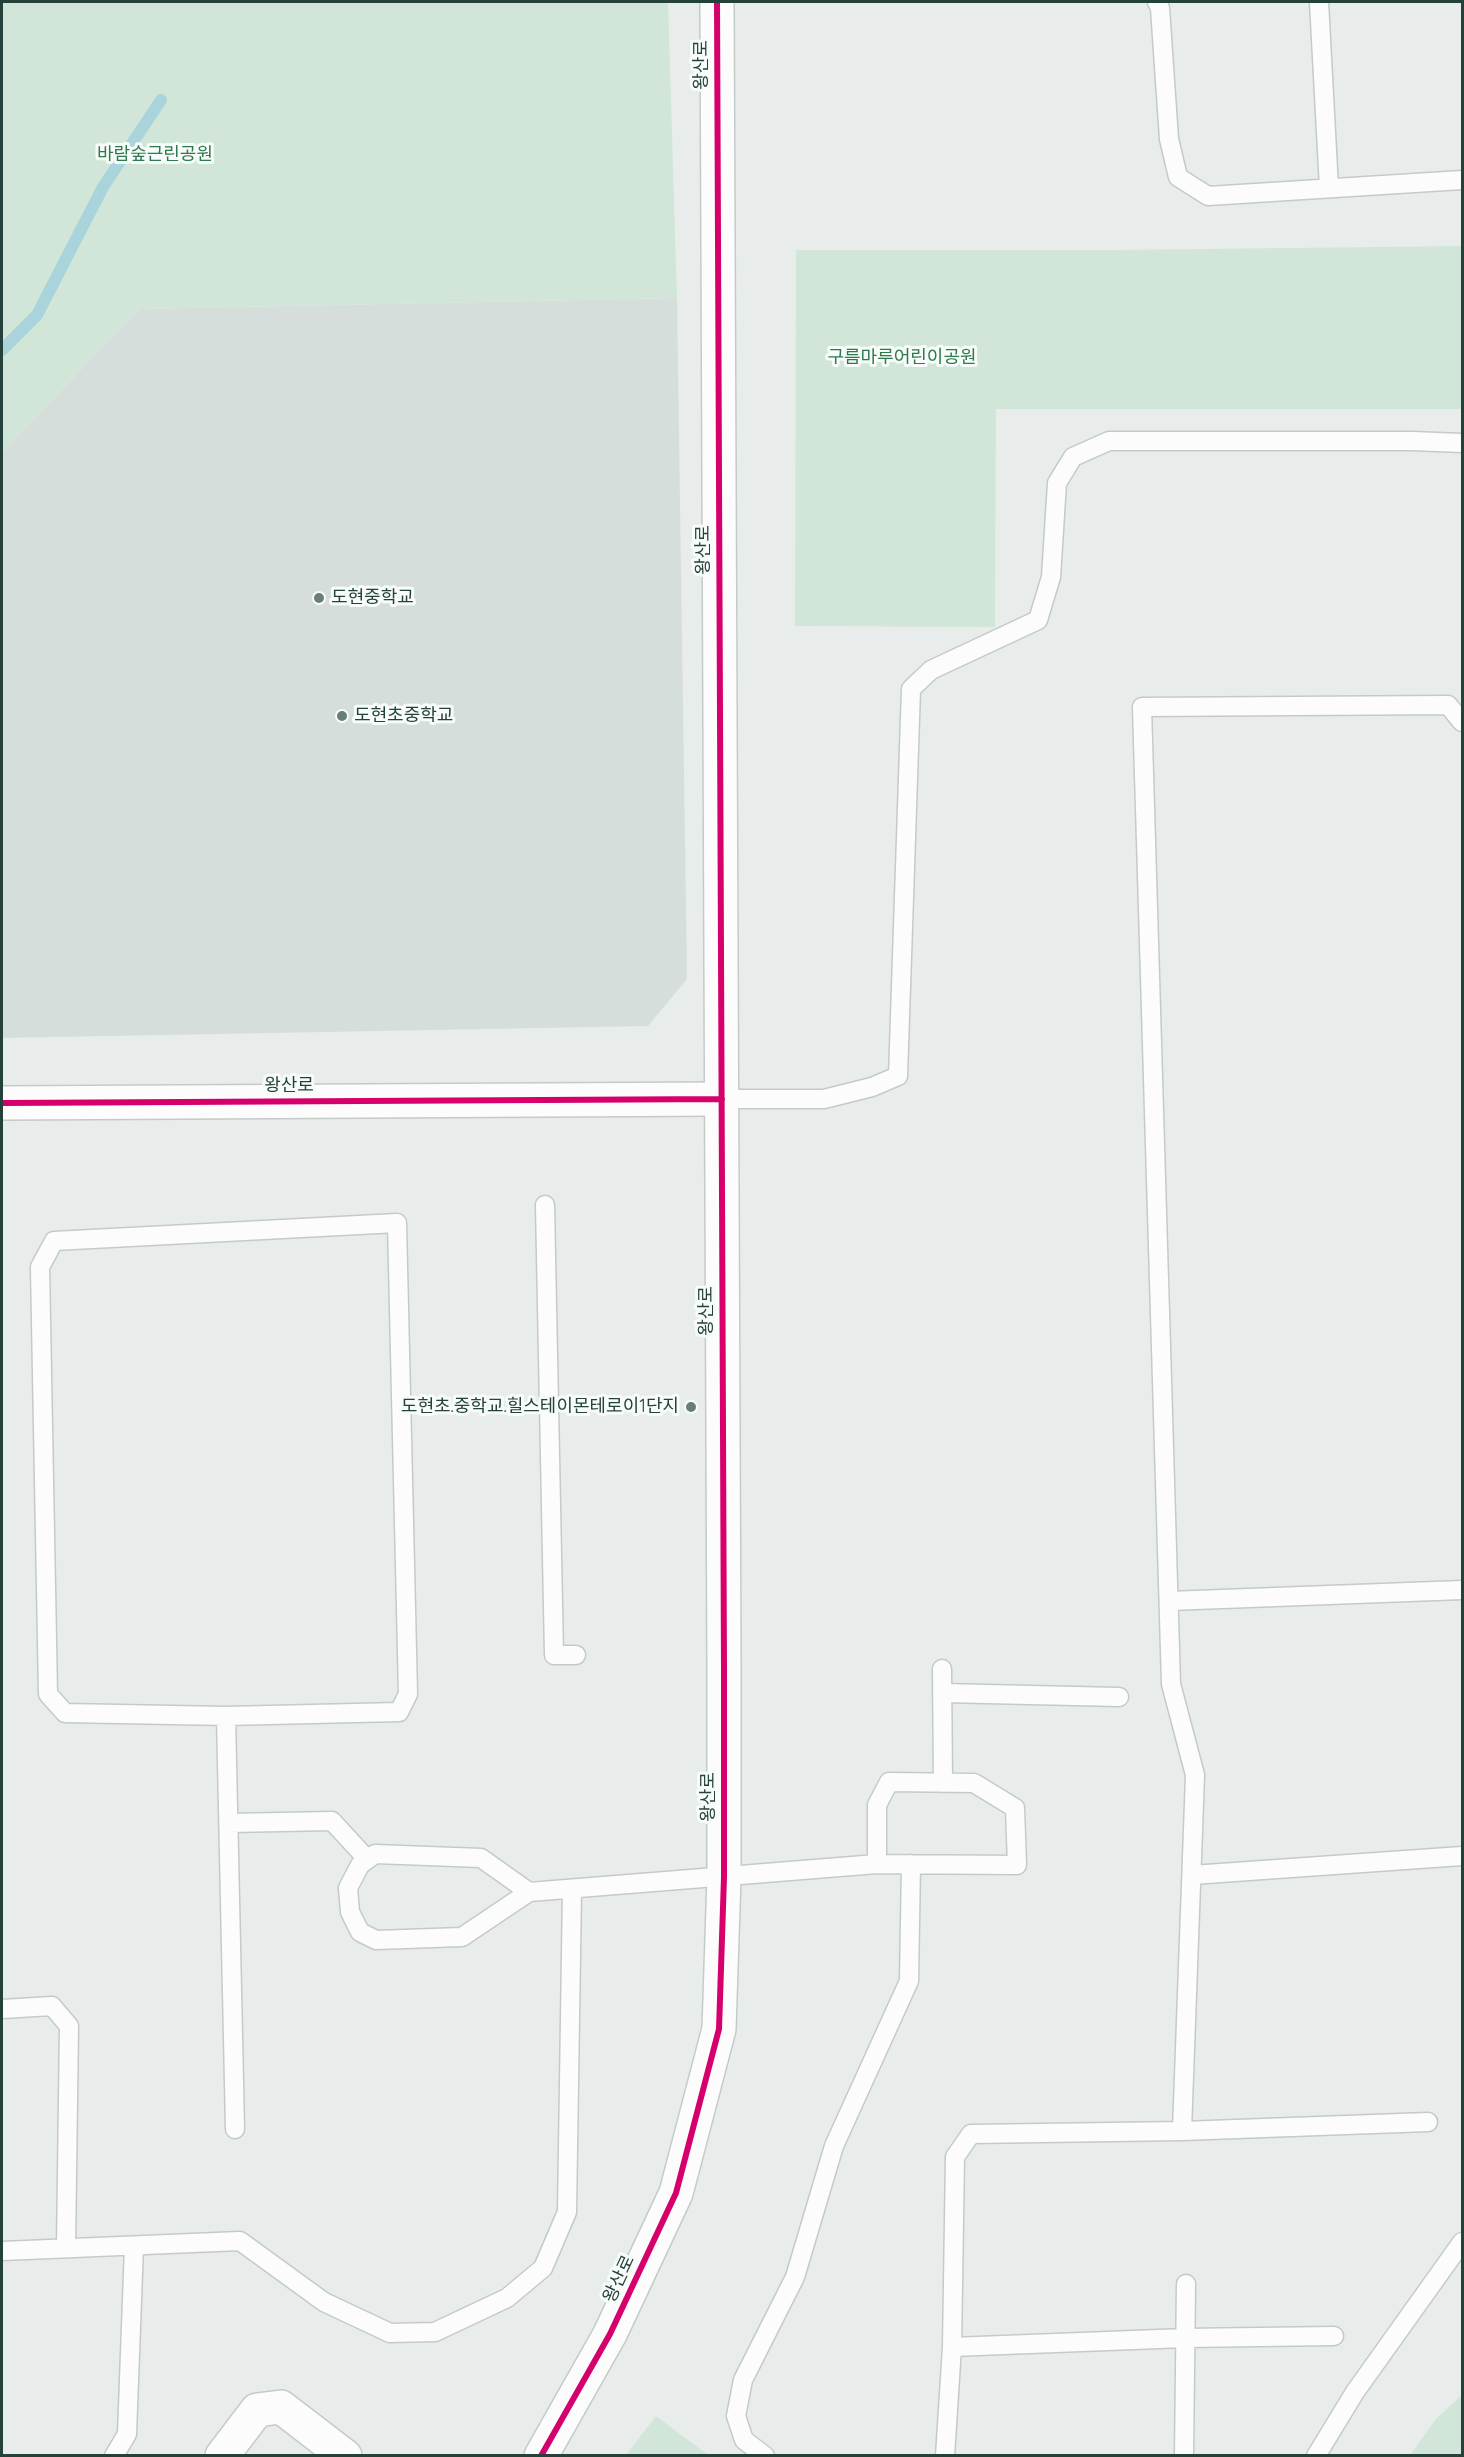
<!DOCTYPE html>
<meta charset="utf-8">
<style>
body{margin:0}
#map{position:relative;width:1464px;height:2457px;overflow:hidden;background:#e8edeb;font-family:Quicksand,sans-serif}
canvas{display:block}
.frame{position:absolute;inset:0;border:3px solid #24423a;pointer-events:none}
</style>
<div id="map">
<canvas width="1464" height="2457"></canvas>
<div class="frame"></div>
</div>
<script>
const c = document.querySelector('canvas').getContext('2d');
c.lineJoin = 'round';
function paint(path, color) {
  c.fillStyle = color;
  c.fill(path, 'evenodd');
}
function trace(path, color, width, dash) {
  c.strokeStyle = color;
  c.lineWidth = width;
  c.lineCap = dash ? 'butt' : 'round';
  c.setLineDash(dash || []);
  c.stroke(path);
}
function write(font, color, halo, rows, align = 'center') {
  c.font = font + ' Quicksand,"Noto Sans KR",sans-serif';
  c.lineWidth = 6;
  c.setLineDash([]);
  c.textBaseline = 'middle';
  c.strokeStyle = halo;
  c.fillStyle = color;
  for (const [text, x, y, turn = 0] of rows) {
    c.save();
    c.translate(x, y);
    c.rotate((+turn || 0) * Math.PI / 180);
    c.textAlign = isNaN(turn) ? turn : align;
    if (halo) c.strokeText(text, 0, 0);
    c.fillText(text, 0, 0);
    c.restore();
  }
}
paint(new Path2D(`
 M677 298 687 979 648 1026 2 1038V452L139 309Z`), '#d6dedb');
paint(new Path2D(`
 M2 2H668L677 298 139 309 2 452Z
 M1462 246V409H996L995 627 795 626 796 250H1115Z
 M1462 2395V2455H1410L1436 2419Z
 M656 2416 708 2455H626Z`), '#d1e6d8');
trace(new Path2D(`
 M2 350 37 315 103 187 161 100`), '#a9d4db', 12);
const lane = new Path2D(`
 M1157 2 1160 8 1169 139 1178 177 1208 196 1462 180
 M1319 2 1329 188
 M722 1099H824L872 1087 898 1076 911 689 931 670 1038 620 1051 577 1057 483 1073 457 1109 441H1412L1462 443
 M545 1205 554 1655H576
 M397 1223 408 1694 399 1712 226 1716 65 1713 48 1694 40 1267 54 1241Z
 M1169 1601 1462 1590
 M942 1669 943 1783
 M942 1693 1119 1697
 M226 1716 235 2129
 M229 1823 332 1821 367 1859
 M1192 1875 1462 1856
 M529 1892 481 1858 375 1854 360 1865 348 1888 350 1912 360 1932 376 1940 462 1937 529 1892 877 1864 1017 1865 1015 1808 974 1783 889 1782 877 1805V1864
 M2 2009 52 2006 69 2026 66 2248
 M1182 2131 1195 1775 1171 1684 1142 707 1448 705 1462 722
 M2 2251 240 2241 324 2302 390 2333 435 2332 507 2298 543 2268 567 2212 572 1889
 M952 2347 1185 2338 1334 2336
 M114 2456 127 2434 134 2246
 M765 2456 744 2440 736 2416 743 2380 795 2277 834 2146 909 1981 911 1864
 M945 2456 952 2347 955 2157 971 2134 1182 2131 1428 2122
 M1184 2456 1186 2284
 M1316 2456 1355 2392 1462 2242`);
const street = new Path2D(`
 M2 1103 722 1099
 M222 2456 257 2410 281 2407 345 2456`);
const secondary = new Path2D(`
 M541 2456 610 2334 676 2193 719 2029 724 1877V1665L717 2`);
trace(lane, '#c5cac8', 21);
trace(street, '#c5cac8', 36);
trace(secondary, '#c3cbc8', 36);
trace(lane, '#fcfcfc', 18);
trace(street, '#fcfcfc', 33);
trace(secondary, '#fcfcfc', 33);
trace(new Path2D(`
 M2 1103 722 1099
 M541 2456 610 2334 676 2193 719 2029 724 1877V1665L717 2`), '#d6006c', 6);
for (const [x, y, r, color] of [
 [319,598,6,"#697e78"],
 [342,716,6,"#697e78"],
 [691,1407,6,"#697e78"]
]) {
  const dot = new Path2D();
  dot.arc(x, y, r, 0, 2 * Math.PI);
  c.fillStyle = color;
  c.fill(dot);
  trace(dot, '#f7fbf9', 2);
}
write('18px', '#24423a', '#f7fbf9', [
 ["왕산로",702,65,-90],
 ["왕산로",704,550,-90],
 ["왕산로",289,1086],
 ["왕산로",707,1311,-90],
 ["왕산로",709,1797,-90],
 ["왕산로",619,2279,-65]
]);
write('18px', '#2d7a4b', '#f7fbf9', [
 ["바람숲근린공원",155,155],
 ["구름마루어린이공원",902,358]
]);
write('18px', '#24423a', '#f7fbf9', [
 ["도현중학교",331,598],
 ["도현초중학교",354,716],
 ["도현초.중학교.힐스테이몬테로이1단지",679,1407,"right"]
], 'left');
</script>
